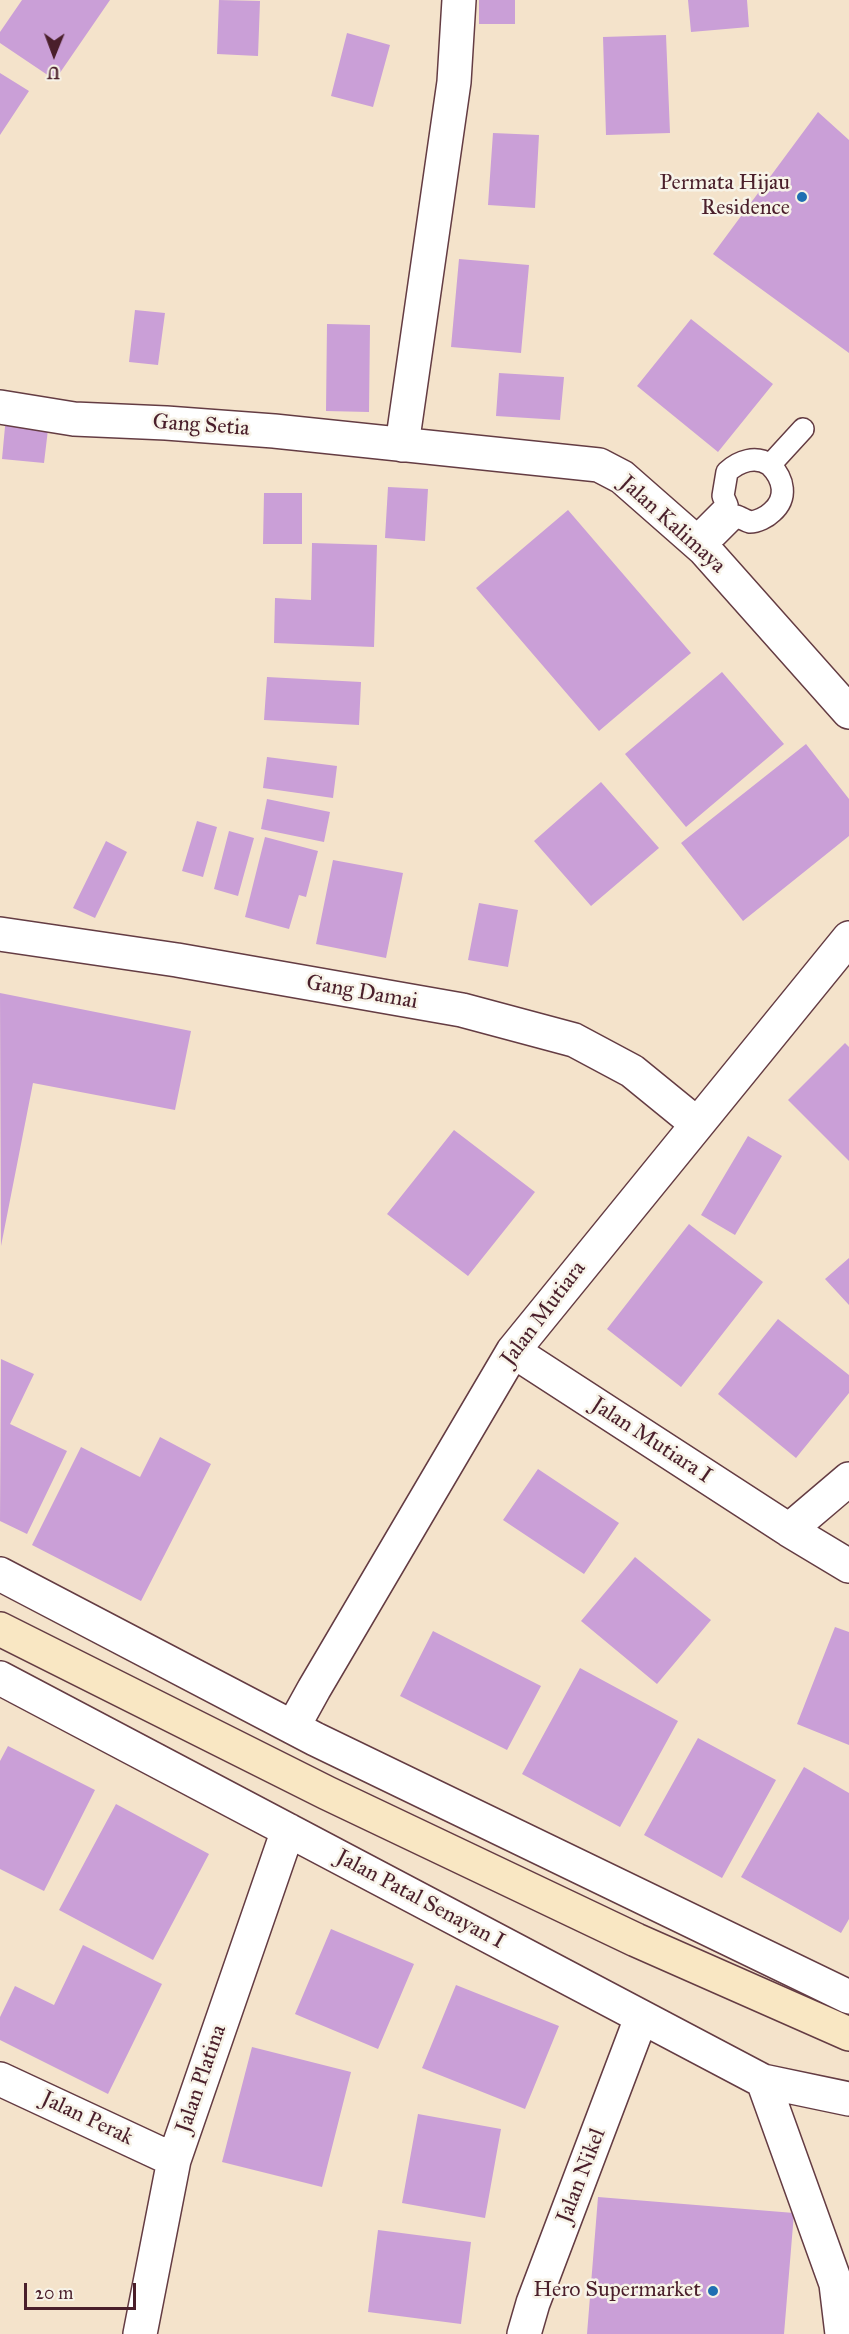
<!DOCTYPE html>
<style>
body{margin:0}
#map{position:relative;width:849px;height:2334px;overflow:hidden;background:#f4e3cb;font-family:"IM FELL Great Primer",serif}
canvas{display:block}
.north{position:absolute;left:24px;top:24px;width:60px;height:60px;-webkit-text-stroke:4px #f7f3e8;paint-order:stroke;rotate:181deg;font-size:16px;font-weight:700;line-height:24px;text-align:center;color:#4a1f2b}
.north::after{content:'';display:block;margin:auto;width:21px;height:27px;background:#4a1f2b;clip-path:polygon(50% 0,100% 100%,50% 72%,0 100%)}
.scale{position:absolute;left:24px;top:2283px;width:112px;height:27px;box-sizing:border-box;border:3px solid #4a1f2b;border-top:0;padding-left:8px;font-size:18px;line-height:21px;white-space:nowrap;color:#4a1f2b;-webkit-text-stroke:4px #f7f3e8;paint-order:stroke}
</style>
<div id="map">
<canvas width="849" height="2334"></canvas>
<div class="north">U</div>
<div class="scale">20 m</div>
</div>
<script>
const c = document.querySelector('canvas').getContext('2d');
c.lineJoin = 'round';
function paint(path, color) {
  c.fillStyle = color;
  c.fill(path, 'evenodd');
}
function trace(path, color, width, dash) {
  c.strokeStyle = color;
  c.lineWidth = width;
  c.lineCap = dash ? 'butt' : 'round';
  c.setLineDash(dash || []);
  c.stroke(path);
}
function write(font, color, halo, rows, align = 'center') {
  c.font = font + ' "IM FELL Great Primer",serif';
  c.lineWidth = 5;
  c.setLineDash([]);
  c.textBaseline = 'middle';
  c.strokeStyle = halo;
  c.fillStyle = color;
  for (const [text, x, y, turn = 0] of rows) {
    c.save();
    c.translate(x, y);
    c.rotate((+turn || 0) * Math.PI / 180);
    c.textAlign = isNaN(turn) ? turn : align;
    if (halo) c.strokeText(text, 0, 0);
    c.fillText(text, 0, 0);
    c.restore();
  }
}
paint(new Path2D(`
 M22 0H110L55 80 0 43V32Z
 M219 0 260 1 258 56 217 54Z
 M479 0H515V24H479Z
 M688 0H747L749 27 691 32Z
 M347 33 390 45 373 107 331 96Z
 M666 35 670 133 606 135 603 37Z
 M0 73 29 91 0 135Z
 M818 112 849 140V353L713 254Z
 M493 133 539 135 535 208 488 205Z
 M459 259 529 265 521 353 451 347Z
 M135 310 165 313 158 365 129 362Z
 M691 319 773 384 718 452 637 386Z
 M327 324 370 325 369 412 326 411Z
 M499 373 564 377 560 420 496 416Z
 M6 416 49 421 44 463 2 459Z
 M388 487 428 489 425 541 385 538Z
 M264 493H302V544H263Z
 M568 510 691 653 599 731 476 588Z
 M312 543 377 545 374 647 274 643 275 598 311 600Z
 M722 672 784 744 686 827 625 754Z
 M267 677 361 682 359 725 264 720Z
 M806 744 849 799V836L743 921 681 843Z
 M267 757 337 766 333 798 263 788Z
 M601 782 659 848 591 906 534 841Z
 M267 799 330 812 324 842 261 829Z
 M197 821 217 827 203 877 182 871Z
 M229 831 254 838 238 896 214 889Z
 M265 837 318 851 306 897 299 895 289 929 245 917Z
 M106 841 127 852 95 918 73 908Z
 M333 860 403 873 386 958 316 944Z
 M479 903 518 910 508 967 468 960Z
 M0 993 191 1031 175 1110 33 1083 1 1246Z
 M845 1043 849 1047V1161L788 1100Z
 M454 1130 535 1192 468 1276 387 1214Z
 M748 1136 782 1156 735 1235 701 1215Z
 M689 1224 763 1282 681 1387 607 1329Z
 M849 1258V1305L825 1279Z
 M778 1319 849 1375V1393L796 1458 718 1394Z
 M1 1359 34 1374 10 1424 67 1451 27 1534 0 1521Z
 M160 1437 211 1464 141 1601 32 1545 81 1447 140 1477Z
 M538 1469 619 1523 584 1574 503 1520Z
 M635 1557 711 1620 657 1684 581 1621Z
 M835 1627 849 1632V1745L797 1724Z
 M433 1631 541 1686 507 1750 400 1696Z
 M580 1668 678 1721 620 1827 522 1774Z
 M698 1738 776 1780 722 1878 644 1835Z
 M8 1746 95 1790 44 1891 0 1869V1761Z
 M804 1767 849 1793V1919L841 1933 741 1877Z
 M116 1804 209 1854 153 1960 59 1910Z
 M331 1929 414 1964 378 2049 295 2014Z
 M83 1945 162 1984 108 2094 0 2040V2017L15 1986 54 2005Z
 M456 1985 559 2026 525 2109 422 2068Z
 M252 2047 351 2072 322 2187 222 2162Z
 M418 2114 501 2129 485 2218 402 2203Z
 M598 2197 794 2213 784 2334H587Z
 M378 2230 471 2242 461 2324 368 2312Z`), '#ca9fd7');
const service = new Path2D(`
 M716 536 736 516C740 517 746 521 750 522 757 522 767 517 772 512 788 498 784 479 770 465
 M693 539 727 505 723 496 727 472C739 461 756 455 770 465L803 429`);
const minor = new Path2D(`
 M0 407 74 419 166 423 274 431 599 465 622 477 704 549 849 712
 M402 445 454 82 459 0
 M0 934 177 960 462 1010 574 1040 632 1071 697 1124
 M513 1351 789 1530 849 1479
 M789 1530 849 1566
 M0 1574 315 1739 849 1997
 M0 1678 763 2081 849 2099
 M293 1727 314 1689 513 1351 849 938
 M0 2079 174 2160
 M763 2081 836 2284 842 2334
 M140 2334 174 2160 288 1830
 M524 2334 533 2303 641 2018`);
const secondary = new Path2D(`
 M0 1629 327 1793 636 1940 849 2034`);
trace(service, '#643c43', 24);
trace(minor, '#643c43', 36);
trace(secondary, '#643c43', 36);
trace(service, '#fff', 21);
trace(minor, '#fff', 33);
trace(secondary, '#f9e7c3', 33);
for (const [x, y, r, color] of [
 [802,197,6,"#1f6fb2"],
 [713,2291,6,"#1f6fb2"]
]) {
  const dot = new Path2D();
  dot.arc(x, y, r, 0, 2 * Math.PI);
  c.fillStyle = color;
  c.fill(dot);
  trace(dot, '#f7f3e8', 2);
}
write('22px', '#4a1f2b', '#f7f3e8', [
 ["Permata Hijau",790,184],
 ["Residence",790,209],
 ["Hero Supermarket",701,2291]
], 'right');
write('22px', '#4a1f2b', '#f7f3e8', [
 ["Gang Setia",201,426,4],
 ["Jalan Kalimaya",672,525,42],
 ["Gang Damai",362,993,10],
 ["Jalan Mutiara",544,1314,-53],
 ["Jalan Mutiara I",651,1441,33],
 ["Jalan Patal Senayan I",420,1900,28],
 ["Jalan Platina",202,2079,-71],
 ["Jalan Perak",87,2119,25],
 ["Jalan Nikel",582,2176,-69]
]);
</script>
